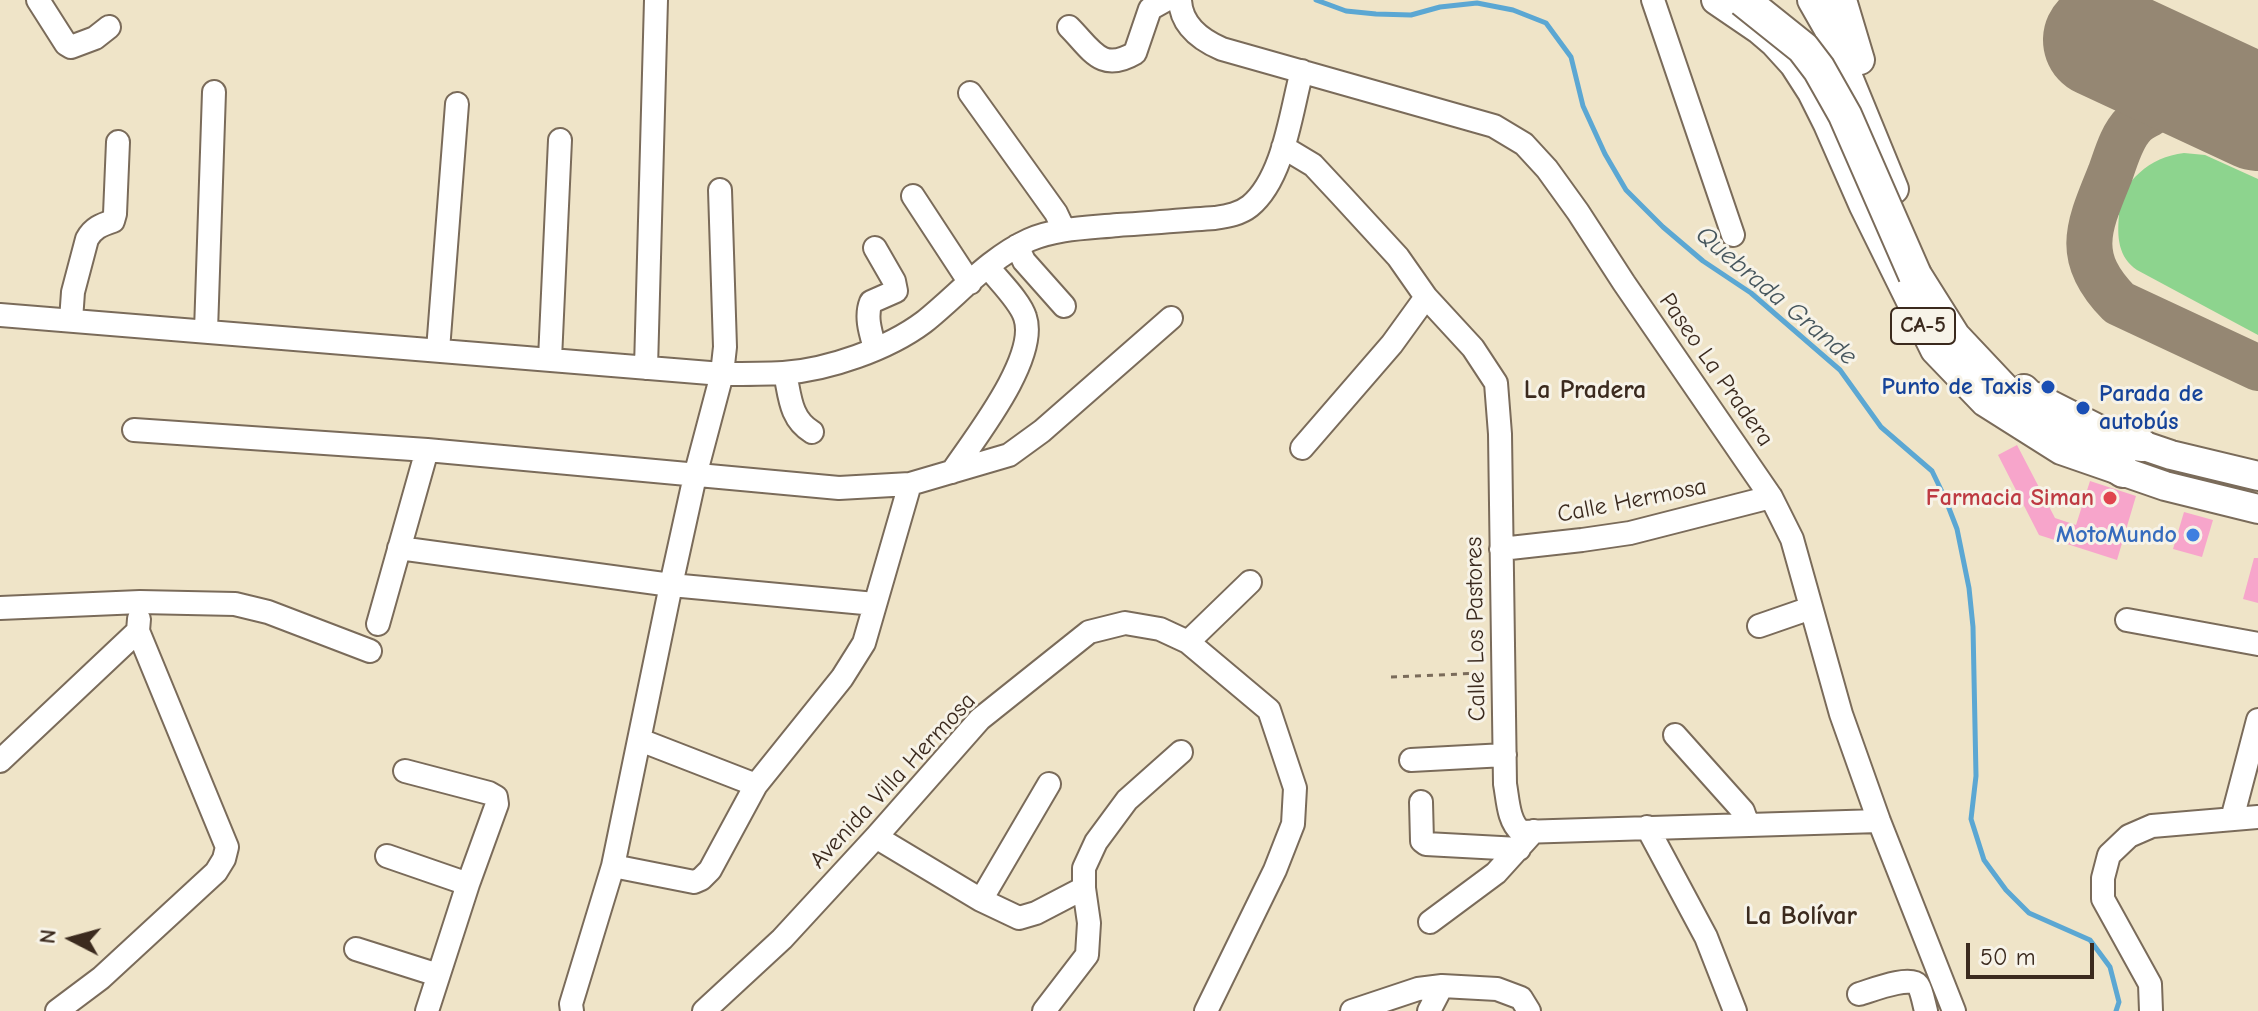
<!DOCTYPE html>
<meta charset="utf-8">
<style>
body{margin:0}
#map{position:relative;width:2258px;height:1011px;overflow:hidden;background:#efe4c8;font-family:"Comic Neue",sans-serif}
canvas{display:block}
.north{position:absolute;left:32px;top:899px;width:80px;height:80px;-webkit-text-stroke:6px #f7f3e8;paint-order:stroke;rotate:276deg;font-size:22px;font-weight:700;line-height:32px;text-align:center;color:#3b2a1e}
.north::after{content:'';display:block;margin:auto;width:28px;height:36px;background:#3b2a1e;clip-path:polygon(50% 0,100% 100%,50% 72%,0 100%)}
.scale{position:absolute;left:1966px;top:943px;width:128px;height:36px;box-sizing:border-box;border:4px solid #3b2a1e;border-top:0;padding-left:10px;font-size:24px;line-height:28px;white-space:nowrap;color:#3b2a1e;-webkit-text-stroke:6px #f7f3e8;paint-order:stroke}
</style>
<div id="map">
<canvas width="2258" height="1011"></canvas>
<div class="north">N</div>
<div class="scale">50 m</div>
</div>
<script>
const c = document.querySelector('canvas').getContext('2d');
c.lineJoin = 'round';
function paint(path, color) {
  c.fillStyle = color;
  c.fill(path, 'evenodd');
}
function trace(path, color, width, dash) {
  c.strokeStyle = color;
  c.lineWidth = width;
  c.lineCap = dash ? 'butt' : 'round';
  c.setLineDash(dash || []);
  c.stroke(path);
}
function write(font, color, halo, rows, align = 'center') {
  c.font = font + ' "Comic Neue",sans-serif';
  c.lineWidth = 6;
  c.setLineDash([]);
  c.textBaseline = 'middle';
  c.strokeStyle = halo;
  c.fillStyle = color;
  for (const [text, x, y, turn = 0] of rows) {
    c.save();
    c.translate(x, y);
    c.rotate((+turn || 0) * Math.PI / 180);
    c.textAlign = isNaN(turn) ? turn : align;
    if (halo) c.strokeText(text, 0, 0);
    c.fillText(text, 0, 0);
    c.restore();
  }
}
paint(new Path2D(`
 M2184 153 2205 155 2258 179V335L2137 270C2118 257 2117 237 2119 215L2114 214C2124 181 2149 157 2184 153Z`), '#8dd48e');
trace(new Path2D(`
 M1316 0 1346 11 1376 14 1411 15 1440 7 1477 3 1513 10 1546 23 1571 57 1583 106 1605 154 1626 190 1663 227 1703 261 1751 293 1840 370 1881 427 1932 471 1945 498 1957 529 1969 588 1973 627 1976 776 1971 819 1984 860 2006 890 2029 913 2090 940 2110 967 2119 1002 2116 1011`), '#5ba7d3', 5);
trace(new Path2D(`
 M2232 101C2198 96 2178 95 2149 114 2144 117 2138 120 2134 124 2121 137 2116 158 2110 174 2088 228 2074 257 2119 303L2258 368`), '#958773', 46);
trace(new Path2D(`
 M2101 40 2258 113`), '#958773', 116);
paint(new Path2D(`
 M2017 445 2055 518 2076 525 2090 481 2136 496 2117 560 2039 535 1998 455Z
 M2184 512 2213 520 2202 557 2173 549Z
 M2254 558H2258V603L2243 599Z`), '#f7a5cb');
const minor = new Path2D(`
 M38 0 66 44 71 47 95 38 109 27
 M1180 0C1181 25 1201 40 1222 49L1494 126 1524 144 1547 169 1578 212 1624 283 1771 497 1792 539 1841 714 1879 821 1954 1011
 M1653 0 1733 235
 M1069 27C1092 50 1101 73 1135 53L1150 9 1166 0
 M970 93 1056 213 1064 230
 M1283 147 1313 165 1341 195 1398 257 1426 297 1473 348 1496 383 1500 434 1505 784C1508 800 1508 821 1521 832L1879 821
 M913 196 970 283
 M1017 246 1024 261 1064 306
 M875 248 894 281 896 291 871 302C865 317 871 334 875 348
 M0 315 722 374C742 374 763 374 783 373 828 370 888 349 924 322 958 295 989 258 1029 240 1057 228 1088 228 1118 225 1151 223 1183 220 1215 218 1228 216 1240 214 1250 206 1284 178 1291 111 1302 71
 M71 320 73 292 87 239C93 228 101 225 113 221L115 214 118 142
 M206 331 214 92
 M438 350 457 104
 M550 359 560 140
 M646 368 656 0
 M785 373C790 396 790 419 812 432
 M134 430 427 450 839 488 910 484 1009 455 1042 431 1171 318
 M1302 448 1392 344 1426 297
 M952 472C974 439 1039 358 1025 317 1020 301 999 281 988 267
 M399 548 671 585 875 604
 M1501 549 1582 540 1630 533 1771 497
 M0 608 140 602 235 604 268 612 370 651
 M2127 620 2258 644
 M378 624 427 450
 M1759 626 1811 608
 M1188 642 1250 582
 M1675 735 1743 811 1748 825
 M640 740 756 785
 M1411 760 1505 755
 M0 761 138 631 139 619
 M405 771 489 793 496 797 497 804 468 884 427 1011
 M1421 802 1422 841 1426 844 1519 849
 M2232 819 2258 720
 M1647 827 1706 937 1735 1011
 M876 837 981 900 1019 918 1036 913 1084 888
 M387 856 468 884
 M613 866 694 882 701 879 710 870 756 785 842 678 864 643 910 484
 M981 900 1049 784
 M1430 922 1496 873 1534 831
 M356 949 438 975
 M1859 994C1870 991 1910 975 1918 985 1922 991 1924 1004 1926 1011
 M57 1011 101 978 216 872 224 859 227 847 138 631
 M572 1011 571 1004 613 866 671 585 695 476 722 374 725 347 720 190
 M704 1011 782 939 876 837 980 719 1089 632 1125 623 1160 629 1188 642 1269 710 1295 788 1293 824 1275 870 1206 1011
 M1044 1011 1087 955 1089 923 1084 888V868L1096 842 1127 800 1181 752
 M1352 1011 1418 989 1442 986 1497 989 1521 998 1529 1011
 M1429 1011 1442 986
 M2151 1011 2150 984 2103 899V878L2109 855 2129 836 2152 826 2258 817`);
const major = new Path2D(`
 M1716 0 1760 30 1774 42 1794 64 1812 92 1828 124 1864 206 1935 350 1985 402 2061 450 2165 486 2258 509
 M1812 0 1828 28 1894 189
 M1842 0 1860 60
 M2024 389 2029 394 2106 433 2171 455 2258 476`);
const highway = new Path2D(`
 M1915 275 1954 337 2003 389 2027 409 2059 428 2123 471
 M2078 434 2094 439 2141 445`);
trace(minor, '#7a6b5a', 26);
trace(major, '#7a6b5a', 32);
trace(highway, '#7a6b5a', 36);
trace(new Path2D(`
 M1391 677 1483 673`), '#7a6b5a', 3, [6, 6]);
trace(minor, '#fff', 22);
trace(major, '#fff', 28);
trace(highway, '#fff', 32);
const highwayBridge = new Path2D(`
 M1743 0 1803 48 1819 69 1845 115 1915 275`);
trace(highwayBridge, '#7a6b5a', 36, []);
trace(highwayBridge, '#fff', 32);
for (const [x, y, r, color] of [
 [2048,387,8,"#1a4fb4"],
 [2083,408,8,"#1a4fb4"],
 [2110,498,8,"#e0444e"],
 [2193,535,8,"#3f7fe0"]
]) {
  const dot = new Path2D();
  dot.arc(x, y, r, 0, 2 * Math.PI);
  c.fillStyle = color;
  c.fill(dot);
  trace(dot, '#f7f3e8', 3);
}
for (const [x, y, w] of [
 [1923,326,64]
]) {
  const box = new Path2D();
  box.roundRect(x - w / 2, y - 18, w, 36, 6);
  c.fillStyle = '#f7f3e8';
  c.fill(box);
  trace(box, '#3b2a1e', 2);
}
write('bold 22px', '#3b2a1e', null, [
 ["CA-5",1923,326]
]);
write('24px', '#3b2a1e', '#f7f3e8', [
 ["Paseo La Pradera",1716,370,55],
 ["Calle Hermosa",1632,501,-11],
 ["Calle Los Pastores",1476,629,-91],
 ["Avenida Villa Hermosa",893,781,-47]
]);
write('bold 24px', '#164399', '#f7f3e8', [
 ["Punto de Taxis",2032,387],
 ["Parada de",2099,394,"left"],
 ["autobús",2099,422,"left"]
], 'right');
write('bold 24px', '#be3a42', '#f7f3e8', [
 ["Farmacia Siman",2094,498]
], 'right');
write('bold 24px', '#366cbe', '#f7f3e8', [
 ["MotoMundo",2177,535]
], 'right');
write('italic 26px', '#46565d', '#f7f3e8', [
 ["Quebrada Grande",1776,296,40]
]);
write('bold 26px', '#3b2a1e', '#f7f3e8', [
 ["La Pradera",1585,391],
 ["La Bolívar",1801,917]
]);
</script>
